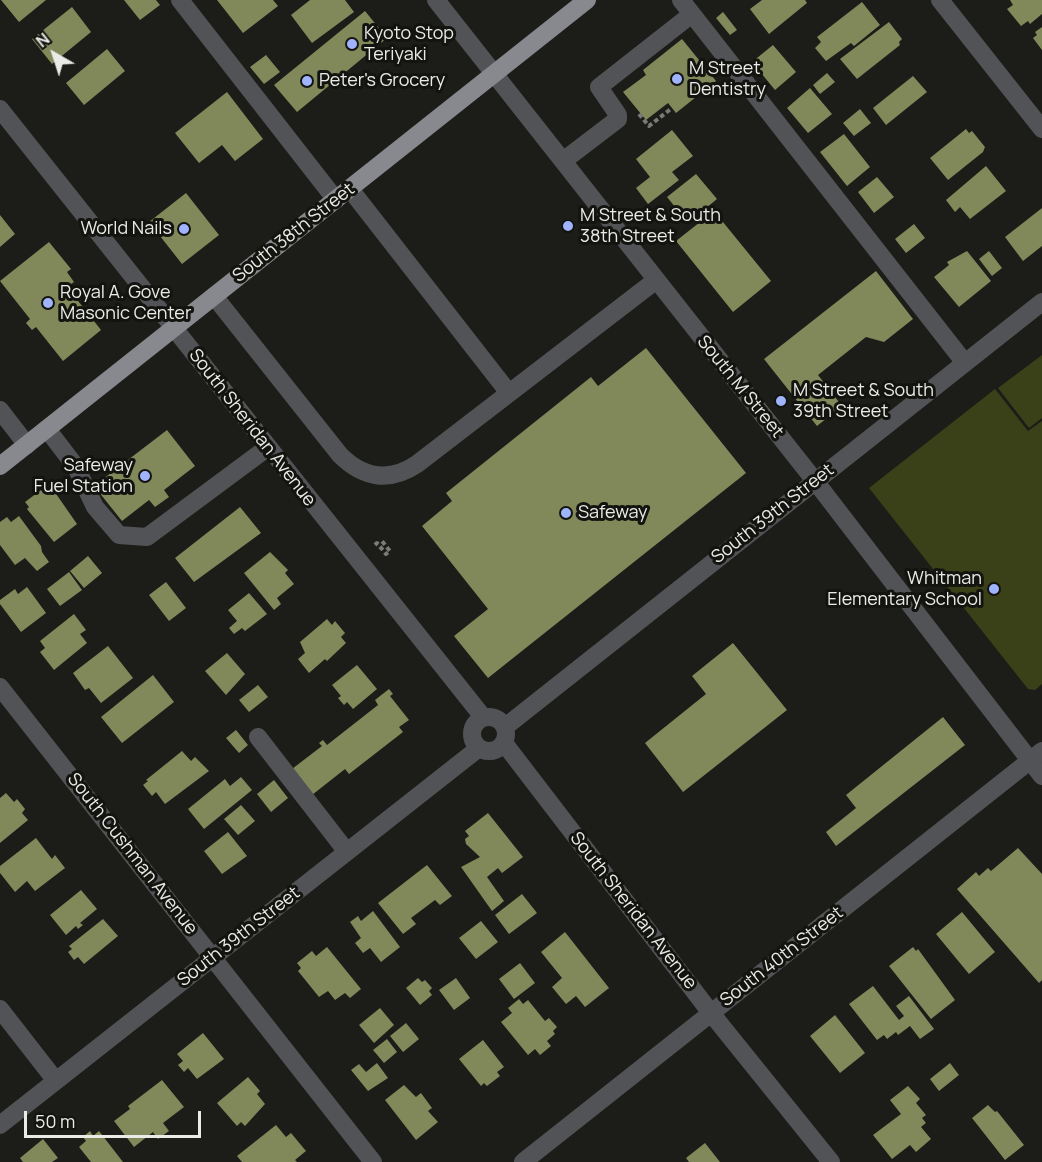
<!DOCTYPE html>
<style>
body{margin:0}
#map{position:relative;width:1042px;height:1162px;overflow:hidden;background:#1c1d18;font-family:Manrope,sans-serif}
canvas{display:block}
.north{position:absolute;left:24px;top:24px;width:60px;height:60px;-webkit-text-stroke:4px #13140f;paint-order:stroke;rotate:321deg;font-size:16px;font-weight:700;line-height:24px;text-align:center;color:#eaebe7}
.north::after{content:'';display:block;margin:auto;width:21px;height:27px;background:#eaebe7;clip-path:polygon(50% 0,100% 100%,50% 72%,0 100%)}
.scale{position:absolute;left:24px;top:1111px;width:177px;height:27px;box-sizing:border-box;border:3px solid #eaebe7;border-top:0;padding-left:8px;font-size:18px;line-height:21px;white-space:nowrap;color:#eaebe7;-webkit-text-stroke:4px #13140f;paint-order:stroke}
</style>
<div id="map">
<canvas width="1042" height="1162"></canvas>
<div class="north">N</div>
<div class="scale">50 m</div>
</div>
<script>
const c = document.querySelector('canvas').getContext('2d');
c.lineJoin = 'round';
function paint(path, color) {
  c.fillStyle = color;
  c.fill(path, 'evenodd');
}
function trace(path, color, width, dash) {
  c.strokeStyle = color;
  c.lineWidth = width;
  c.lineCap = dash ? 'butt' : 'round';
  c.setLineDash(dash || []);
  c.stroke(path);
}
function write(font, color, halo, rows, align = 'center') {
  c.font = font + ' Manrope,sans-serif';
  c.lineWidth = 6;
  c.setLineDash([]);
  c.textBaseline = 'middle';
  c.strokeStyle = halo;
  c.fillStyle = color;
  for (const [text, x, y, turn = 0] of rows) {
    c.save();
    c.translate(x, y);
    c.rotate((+turn || 0) * Math.PI / 180);
    c.textAlign = isNaN(turn) ? turn : align;
    if (halo) c.strokeText(text, 0, 0);
    c.fillText(text, 0, 0);
    c.restore();
  }
}
paint(new Path2D(`
 M1042 355V418L1029 428 998 388Z
 M995 389 1028 431 1042 421V684L1035 690 1028 689 869 488Z`), '#3a4017');
paint(new Path2D(`
 M1 0H46L19 22Z
 M124 0H156L160 5 140 20Z
 M217 0H273L278 6 243 33Z
 M310 0H345L354 12 312 43 291 15Z
 M762 0H805L807 3 769 34 750 9Z
 M1010 0H1042V14L1030 24 1028 21 1021 26 1007 9 1013 5Z
 M862 2 880 25 854 46 851 43 826 61 815 48 821 42 817 37Z
 M72 7 91 32 52 64 32 39Z
 M365 11 387 38 297 112 274 85Z
 M723 12 737 30 730 35 716 18Z
 M889 22 902 39 899 42 900 45 857 79 840 59Z
 M1042 27V50L1033 38 1037 35 1035 32Z
 M682 39 716 81 676 113 668 103 646 120 623 92 646 75 643 70Z
 M773 45 796 72 775 90 752 62Z
 M107 49 125 71 84 105 66 83Z
 M266 55 280 72 264 84 250 67Z
 M827 73 835 82 820 94 813 85Z
 M913 76 927 92 886 125 873 108Z
 M810 88 832 114 808 133 787 108Z
 M227 92 263 139 235 161 222 145 199 163 175 133Z
 M860 109 871 123 854 136 843 123Z
 M966 129 969 133 972 131 985 147 983 152 948 180 930 158Z
 M672 130 693 156 672 172 679 180 648 204 636 188 650 177 636 159Z
 M844 134 870 167 847 186 820 152Z
 M986 166 1006 191 970 219 960 207 955 212 946 200Z
 M696 174 717 199 688 223 667 197Z
 M877 177 894 197 874 213 858 192Z
 M186 193 219 235 182 264 149 222Z
 M1042 208V246L1023 261 1005 237Z
 M714 211 771 281 733 312 676 241Z
 M0 215 15 234 0 247Z
 M914 224 925 238 906 253 895 239Z
 M49 242 71 269 67 272 74 282 67 287 101 330 63 361 36 327 32 330 26 323 30 319 0 281Z
 M967 251 991 281 959 307 934 277 949 265 947 262Z
 M989 251 1002 268 992 276 979 259Z
 M876 271 913 319 884 342 866 337 818 375 842 406 817 426 764 359Z
 M646 348 746 473 488 678 454 636 488 609 422 526 452 501 446 493 591 377 598 386Z
 M167 430 195 466 164 490 169 497 155 507 149 500 122 521 94 486Z
 M52 488 77 524 54 542 27 509 29 507 25 502 41 490 44 494Z
 M240 507 261 533 194 582 175 558Z
 M19 516 41 546 42 552 49 562 37 571 25 558 15 565 0 545V522L7 517 11 522Z
 M270 552 288 570 285 573 294 584 277 598 281 604 274 610 244 573Z
 M88 556 102 573 84 588 70 571Z
 M69 572 82 590 60 606 47 589Z
 M166 582 186 608 169 621 149 595Z
 M27 587 46 613 21 632 0 604V600L15 589 18 594Z
 M249 593 267 614 245 631 242 628 234 634 229 628 237 621 228 610Z
 M74 614 86 630 80 634 87 643 54 670 40 652 45 648 40 641Z
 M327 619 332 625 335 621 345 633 341 637 346 643 327 661 325 659 309 673 298 659 305 653 300 642Z
 M733 643 787 710 683 792 645 743 706 694 692 676Z
 M108 646 133 678 101 703 89 688 85 690 73 673Z
 M227 653 245 674 226 695 205 671Z
 M357 665 377 689 353 709 347 702 344 705 338 698 341 696 332 685Z
 M153 675 174 702 122 743 101 717Z
 M258 685 268 697 249 712 239 700Z
 M389 689 393 694 390 696 409 720 399 727 403 732 349 774 345 769 312 795 292 769 322 746 319 743 323 740 327 745 378 705 375 700Z
 M943 717 965 745 836 846 826 832 856 808 846 795Z
 M236 730 248 745 239 753 226 738Z
 M182 751 191 761 195 757 209 771 165 804 156 792 152 796 143 785 148 781 146 780Z
 M241 777 252 790 204 829 188 809 225 779 230 786Z
 M274 780 288 798 271 812 257 794Z
 M6 793 14 802 17 799 25 809 22 813 28 820 0 843V798Z
 M241 805 255 821 238 835 224 819Z
 M488 813 523 857 502 873 498 868 487 877 504 901 492 911 461 867 480 857 466 844 465 839 469 836 465 831Z
 M228 832 247 856 222 874 204 851Z
 M36 838 52 859 55 855 65 868 35 891 27 881 15 892 0 873V866Z
 M1018 848 1042 874V980L1039 983 957 889 976 872 979 876 988 868 991 871Z
 M427 865 452 896 440 905 435 900 411 918 416 924 403 934 378 903Z
 M81 890 97 909 80 923 83 925 78 929 76 926 66 935 50 915Z
 M522 894 537 913 509 934 495 915Z
 M373 911 400 947 381 962 370 948 363 953 355 943 361 938 350 922 358 916 361 921Z
 M962 912 995 952 969 974 936 934Z
 M103 919 118 936 84 964 78 957 74 960 68 952 72 949 69 946Z
 M481 921 498 942 476 959 459 938Z
 M565 932 609 988 585 1007 576 996 566 1004 552 987 562 978 541 952Z
 M327 947 361 989 350 998 345 993 335 1000 328 991 319 997 298 971 301 968 297 963 312 951 316 956Z
 M913 947 916 951 918 949 955 1000 931 1019 889 966Z
 M520 963 535 983 514 999 499 979Z
 M418 978 422 982 425 980 432 988 429 991 432 995 420 1005 406 988Z
 M456 978 470 998 454 1010 439 990Z
 M873 986 899 1020 904 1016 896 1006 909 996 934 1029 920 1039 910 1026 898 1035 896 1032 887 1039 884 1035 877 1040 849 1004Z
 M519 999 523 1004 528 1000 545 1021 549 1018 557 1027 553 1031 555 1034 547 1041 551 1046 540 1055 535 1049 528 1055 501 1022 512 1013 508 1008Z
 M380 1008 394 1025 374 1043 359 1025Z
 M835 1015 865 1053 840 1073 810 1036Z
 M406 1023 419 1039 403 1052 390 1036Z
 M203 1033 224 1059 197 1079 188 1068 184 1072 178 1065 183 1061 177 1054Z
 M387 1039 397 1052 384 1063 373 1050Z
 M483 1040 504 1067 497 1072 500 1076 487 1086 484 1083 481 1086 459 1059Z
 M377 1063 388 1078 368 1091 351 1070 359 1064 366 1072Z
 M950 1063 959 1075 939 1091 930 1079Z
 M248 1077 260 1091 257 1094 265 1104 245 1126 241 1122 237 1126 217 1103Z
 M162 1080 184 1107 163 1123 169 1131 158 1139 153 1132 134 1147 114 1121 130 1109 128 1106Z
 M404 1085 416 1097 421 1093 432 1108 428 1111 438 1122 416 1140 385 1100Z
 M908 1086 920 1099 916 1103 926 1115 922 1118 926 1123 921 1127 931 1139 916 1152 910 1145 892 1159 873 1135 901 1114 890 1100Z
 M988 1105 995 1112 997 1111 1024 1145 1005 1160 972 1118Z
 M276 1125 286 1137 291 1133 306 1151 295 1160 297 1162H242L237 1156Z
 M90 1131 93 1136 99 1131 123 1162H91L79 1147 86 1141 83 1137Z
 M43 1139 58 1158 52 1162H23L20 1158Z
 M705 1143 720 1162H689L686 1158Z`), '#81895b');
trace(new Path2D(`
 M639 114 649 126 672 108
 M375 545 377 543 386 554 390 551 381 540`), '#7a7b77', 4, [4.5, 3]);
trace(new Path2D(`
 M180 0 336 200
 M436 0 815 481 1042 776
 M681 0 965 363
 M940 0 1042 129
 M0 109 483 717
 M563 161 618 119V115L599 87 692 14
 M350 189 509 393
 M214 296 340 455C363 478 389 483 417 464L655 281
 M0 410 27 445
 M47 429 76 467 95 507 119 535 147 537 267 448
 M0 687 373 1162
 M472 734a17 17 0 1 1 34 0a17 17 0 1 1-34 0Z
 M505 727 1042 302
 M258 737 347 852
 M504 743 711 1013 831 1162
 M0 1009 56 1081
 M0 1125 479 748
 M523 1162 1042 751`), '#525356', 18);
trace(new Path2D(`
 M0 466 587 0`), '#88898f', 18);
for (const [x, y, r, color] of [
 [352,44,6,"#a0b3fd"],
 [677,79,6,"#a0b3fd"],
 [307,81,6,"#a0b3fd"],
 [568,226,6,"#a0b3fd"],
 [184,229,6,"#a0b3fd"],
 [48,303,6,"#a0b3fd"],
 [781,401,6,"#a0b3fd"],
 [145,476,6,"#a0b3fd"],
 [566,513,6,"#a0b3fd"],
 [994,589,6,"#a0b3fd"]
]) {
  const dot = new Path2D();
  dot.arc(x, y, r, 0, 2 * Math.PI);
  c.fillStyle = color;
  c.fill(dot);
  trace(dot, '#13140f', 2);
}
write('18px', '#eaebe7', '#13140f', [
 ["Kyoto Stop",364,34],
 ["Teriyaki",364,55],
 ["M Street",689,69],
 ["Dentistry",689,90],
 ["Peter's Grocery",319,81],
 ["M Street & South",580,216],
 ["38th Street",580,237],
 ["World Nails",172,229,"right"],
 ["Royal A. Gove",60,293],
 ["Masonic Center",60,314],
 ["M Street & South",793,391],
 ["39th Street",793,412],
 ["Safeway",133,466,"right"],
 ["Fuel Station",133,487,"right"],
 ["Safeway",578,513],
 ["Whitman",982,579,"right"],
 ["Elementary School",982,600,"right"]
], 'left');
write('18px', '#eaebe7', '#13140f', [
 ["South 38th Street",294,233,-38],
 ["South M Street",740,387,51],
 ["South Sheridan Avenue",252,428,52],
 ["South 39th Street",773,514,-38],
 ["South Cushman Avenue",132,854,52],
 ["South Sheridan Avenue",633,911,52],
 ["South 39th Street",239,937,-38],
 ["South 40th Street",782,957,-38]
]);
</script>
